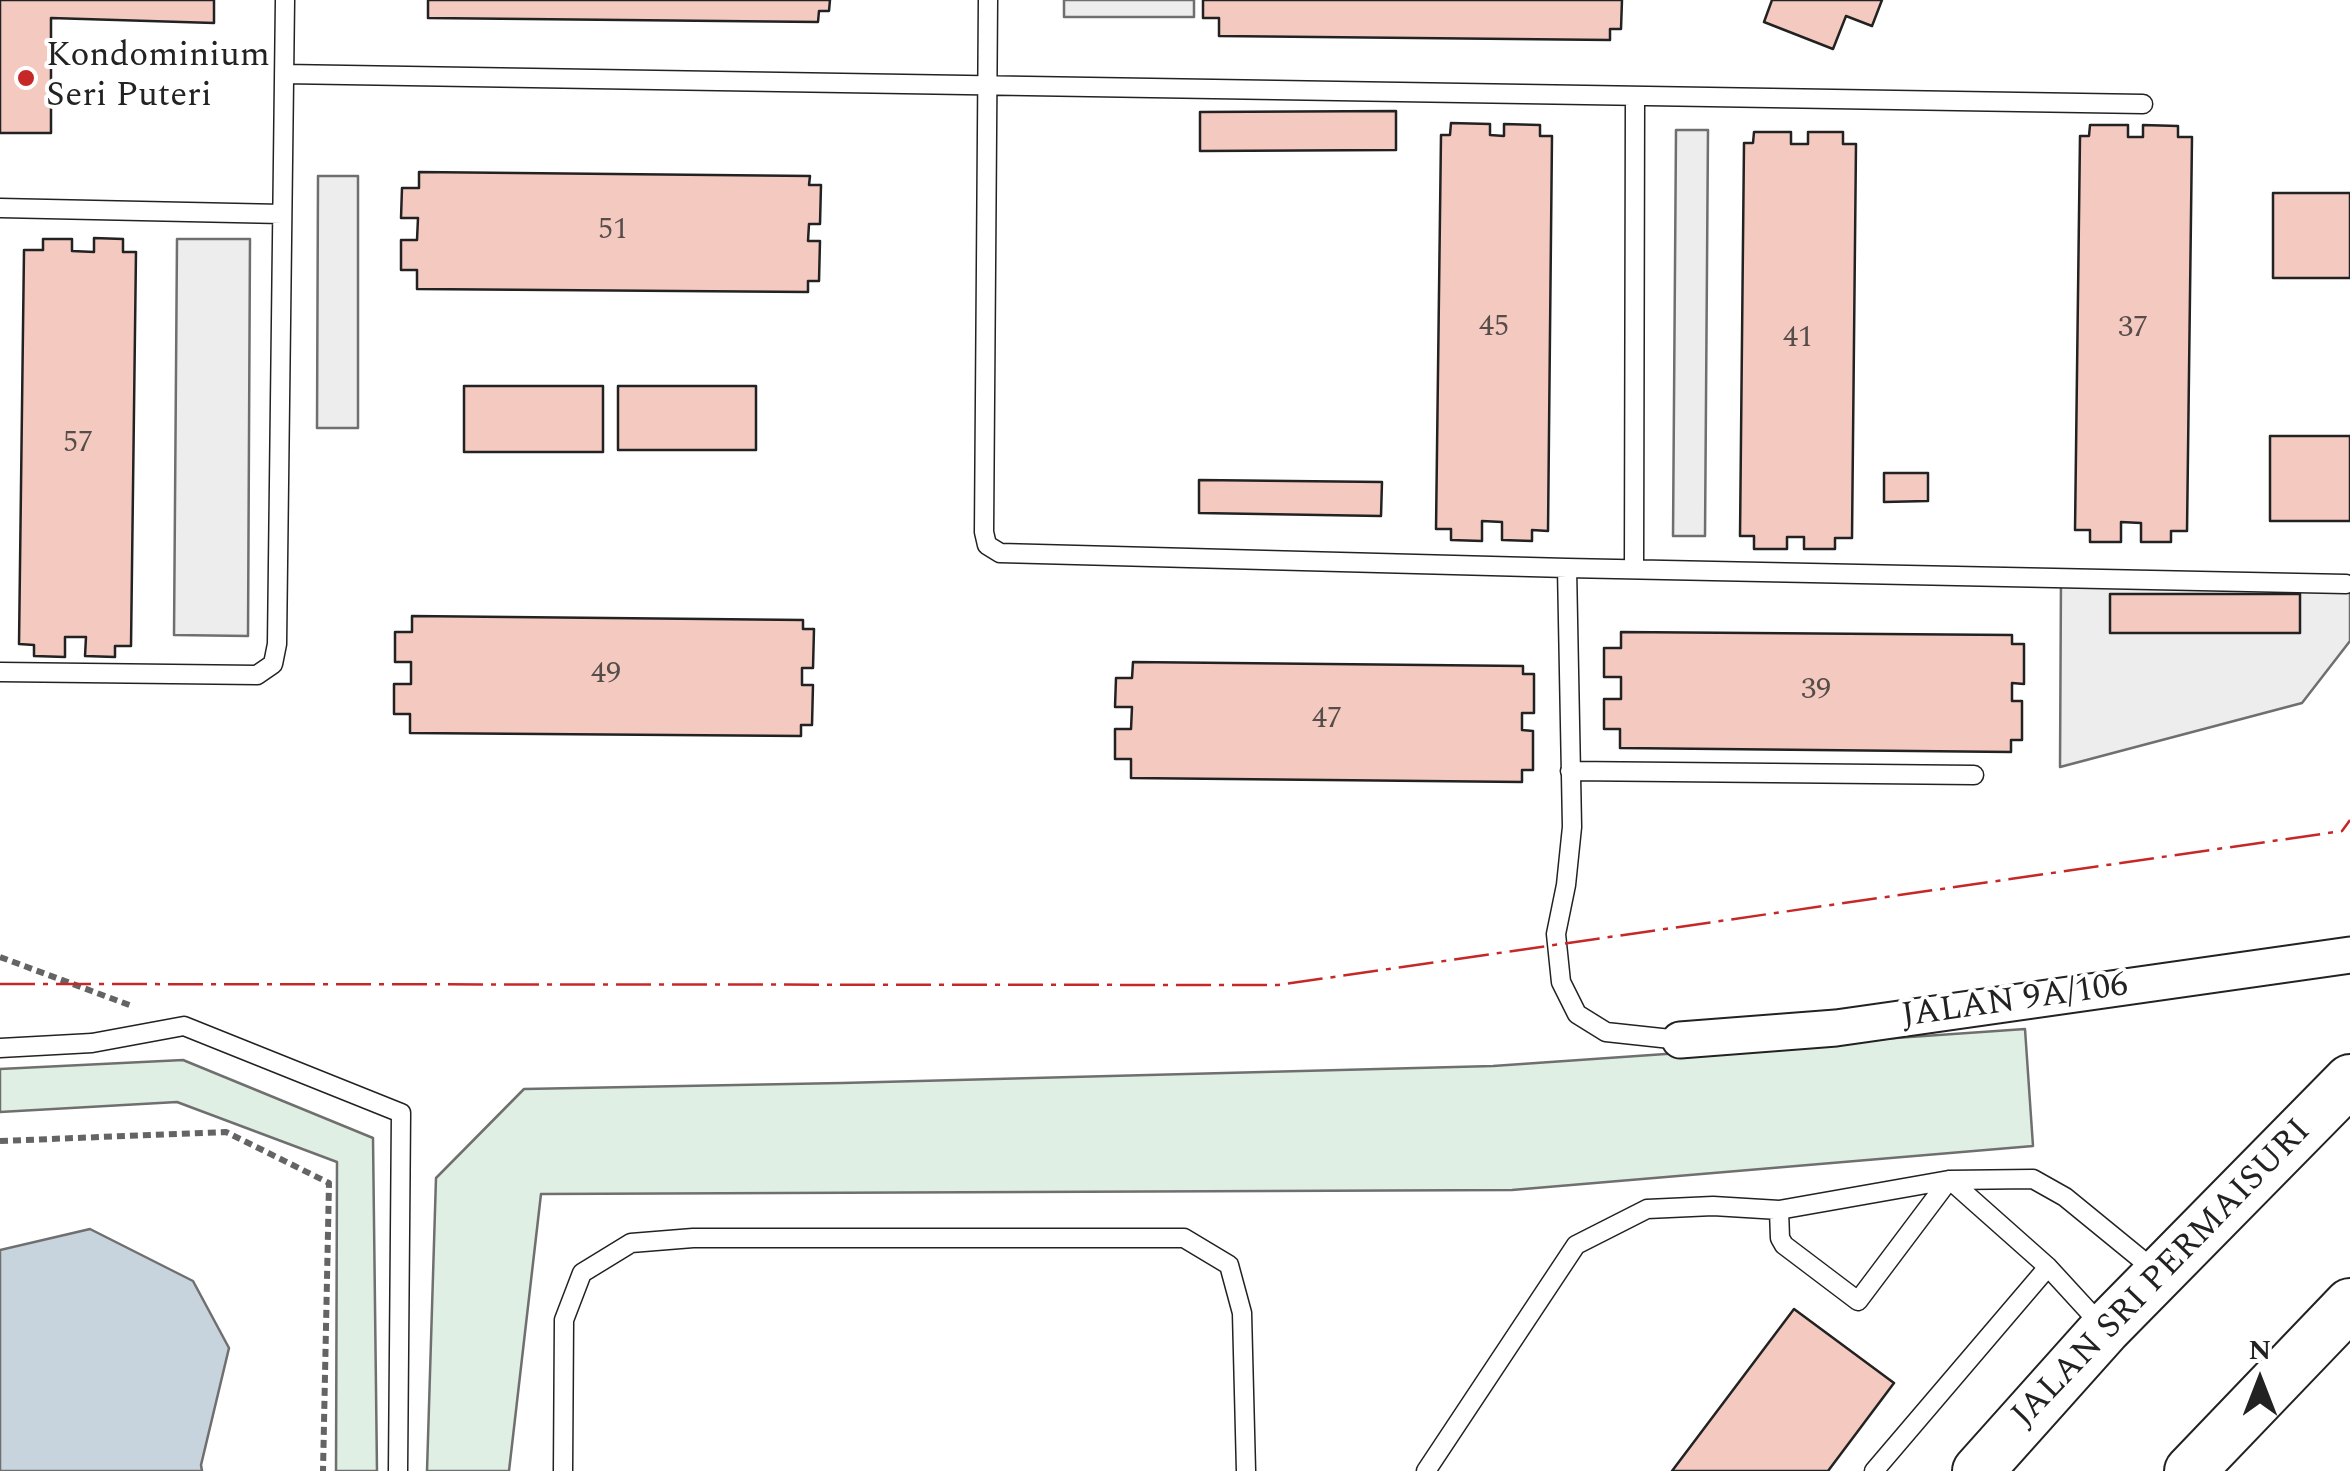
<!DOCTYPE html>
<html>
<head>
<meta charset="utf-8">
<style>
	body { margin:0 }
	#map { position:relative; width:2350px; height:1471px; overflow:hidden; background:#fff; font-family:Spectral,serif }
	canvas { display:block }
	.north { position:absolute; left:2210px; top:1331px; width:100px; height:100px; -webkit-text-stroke:8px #fff; paint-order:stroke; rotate:0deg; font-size:28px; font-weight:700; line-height:40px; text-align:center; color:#222 }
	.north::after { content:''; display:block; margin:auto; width:35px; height:45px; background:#222; clip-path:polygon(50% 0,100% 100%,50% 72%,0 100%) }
</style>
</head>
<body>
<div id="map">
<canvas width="2350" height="1471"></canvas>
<div class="north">N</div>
</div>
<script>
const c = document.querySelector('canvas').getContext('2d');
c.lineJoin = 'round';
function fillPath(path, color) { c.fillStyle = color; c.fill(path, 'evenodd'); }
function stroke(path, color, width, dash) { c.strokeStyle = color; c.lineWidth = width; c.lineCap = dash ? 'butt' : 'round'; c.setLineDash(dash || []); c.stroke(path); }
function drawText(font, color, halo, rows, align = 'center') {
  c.font = font + ' Spectral,serif'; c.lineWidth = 8; c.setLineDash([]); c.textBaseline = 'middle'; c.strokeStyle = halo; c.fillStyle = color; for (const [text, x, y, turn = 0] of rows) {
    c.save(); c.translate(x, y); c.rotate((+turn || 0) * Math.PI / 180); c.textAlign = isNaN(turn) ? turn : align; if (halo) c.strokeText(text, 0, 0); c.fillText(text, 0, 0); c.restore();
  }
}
const green = new Path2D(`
	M2025,1029l8,117 -521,44 -971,4 -32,277h-82l9,-293 88,-89 318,-6 651,-17z
	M183,1060l190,78 4,333h-41l1,-309 -160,-60 -177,10v-43z`);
fillPath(green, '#e0efe3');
stroke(green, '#6f6f6f', 2.5);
const parking = new Path2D(`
	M1064,0h130v17h-130z
	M1676,130h32l-3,406h-32z
	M318,176h40v252h-41z
	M177,239h73l-2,397 -74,-1z
	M2061,574l289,2v65l-48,62 -242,64z`);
fillPath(parking, '#ededed');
stroke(parking, '#6f6f6f', 2.5);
const water = new Path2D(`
	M90,1229l103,52 36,67 -28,117 1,6h-202v-221z`);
fillPath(water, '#c7d3dd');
stroke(water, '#6f6f6f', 2.5);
const building = new Path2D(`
	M0,0h214v23l-163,-5v115h-51z
	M428,0h402l-1,11h-10l-1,11 -390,-4z
	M1203,0h419l-1,29h-11v11l-391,-4v-18h-16z
	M1772,0h110l-10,26 -26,-10 -13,33 -69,-27z
	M1396,111v39l-196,1v-39z
	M1451,123l39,1v11l14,1v-12l36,1v11h12l-4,395 -16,-1v11l-30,-1v-18l-20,-1v20l-31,-1v-11h-15l5,-394h9z
	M2090,125h38v12h15v-12l35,1v11h14l-5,394h-16v11h-30v-19l-20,-1v20h-31v-12h-15l5,-394h9z
	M1754,132h37v12h17v-12h35v12h13l-4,394h-17v11h-31v-12h-17v12h-33v-13h-14l4,-393h9z
	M419,172l391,4 -1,9h12l-1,39h-11l-1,17h12l-1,40h-11v11l-391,-3v-19h-16v-30h16l1,-22h-17l1,-30h17z
	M2273,193h77v85h-77z
	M94,238l29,1v13h13l-5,394h-16v11l-30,-1 1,-19h-21v20l-31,-1v-11l-15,-1 5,-394h19v-11h29v12l22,1z
	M464,386h139v66h-139z
	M618,386h138v64h-138z
	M2270,436h80v85h-80z
	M1884,473h44v28l-44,1z
	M1199,480l183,2 -1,34 -182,-3z
	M2110,594h190v39h-190z
	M412,616l391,4v9h11l-1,39h-11v17h11l-1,40h-11v11l-391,-3v-19h-16v-30h17v-22h-16v-30h17z
	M1621,632l391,3v9h12v40l-12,-1v18h10v39h-11v12l-391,-4v-19h-16v-30h17v-22h-17v-29h17z
	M1133,662l390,4v8h11v39h-12v17l11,1v39h-11v12l-391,-4v-19h-16v-30h16l1,-22h-17l1,-29h16z
	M1794,1309l100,74 -66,88h-156z`);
fillPath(building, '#f3c9c0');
stroke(building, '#222', 2.5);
const lane = new Path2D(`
	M988,0l-4,532 3,13 13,8 567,15 779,16
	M284,74l1859,30
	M0,208l282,6
	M1567,568l5,259 -6,58 -10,49 5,48 16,32 29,18 74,8
	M1634,568l1,-472
	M0,672l257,3 16,-11 4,-20 8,-644
	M1570,771l404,4
	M0,1048l92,-5 92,-17 217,87 -3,358
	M1950,1180l98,87 56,61
	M1779,1210l1,28 4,7 74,56 91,-121
	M563,1471l1,-151 18,-47 49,-30 62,-5h491l45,27 13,48 4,158
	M1426,1471l150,-226 71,-36 66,-3 66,4 170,-30 84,-1 32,18 93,76
	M1874,1471l174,-204`);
const street = new Path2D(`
	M1680,1040l156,-12 514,-73`);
const secondary = new Path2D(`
	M1978,1471l127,-142 245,-249
	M2190,1471l160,-167`);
stroke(lane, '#222', 21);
stroke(street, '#222', 39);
stroke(secondary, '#222', 54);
stroke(new Path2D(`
	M0,957l132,49
	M0,1141l226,-9 103,51 -6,288`), '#646464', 6, [8, 5]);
stroke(lane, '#fff', 18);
stroke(street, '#fff', 35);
stroke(secondary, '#fff', 50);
stroke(new Path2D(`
	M0,984l1278,1 1064,-154 8,-11`), '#c62828', 2.5, [35, 8, 5, 8]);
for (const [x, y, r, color] of [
	[26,78,10,"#c62828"]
]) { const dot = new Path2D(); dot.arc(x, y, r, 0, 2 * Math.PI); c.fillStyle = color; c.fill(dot); stroke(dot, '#fff', 4); }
drawText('30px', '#564c4a', null, [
	["51",613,232],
	["45",1494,329],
	["37",2133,330],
	["41",1798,340],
	["57",78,445],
	["49",606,676],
	["39",1816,692],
	["47",1327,721]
]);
drawText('35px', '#222', '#fff', [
	["Kondominium",46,58],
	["Seri Puteri",46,98]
], 'left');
drawText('35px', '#222', '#fff', [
	["JALAN 9A/106",2015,1003,-8],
	["JALAN SRI PERMAISURI",2163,1275,-46]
]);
</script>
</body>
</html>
